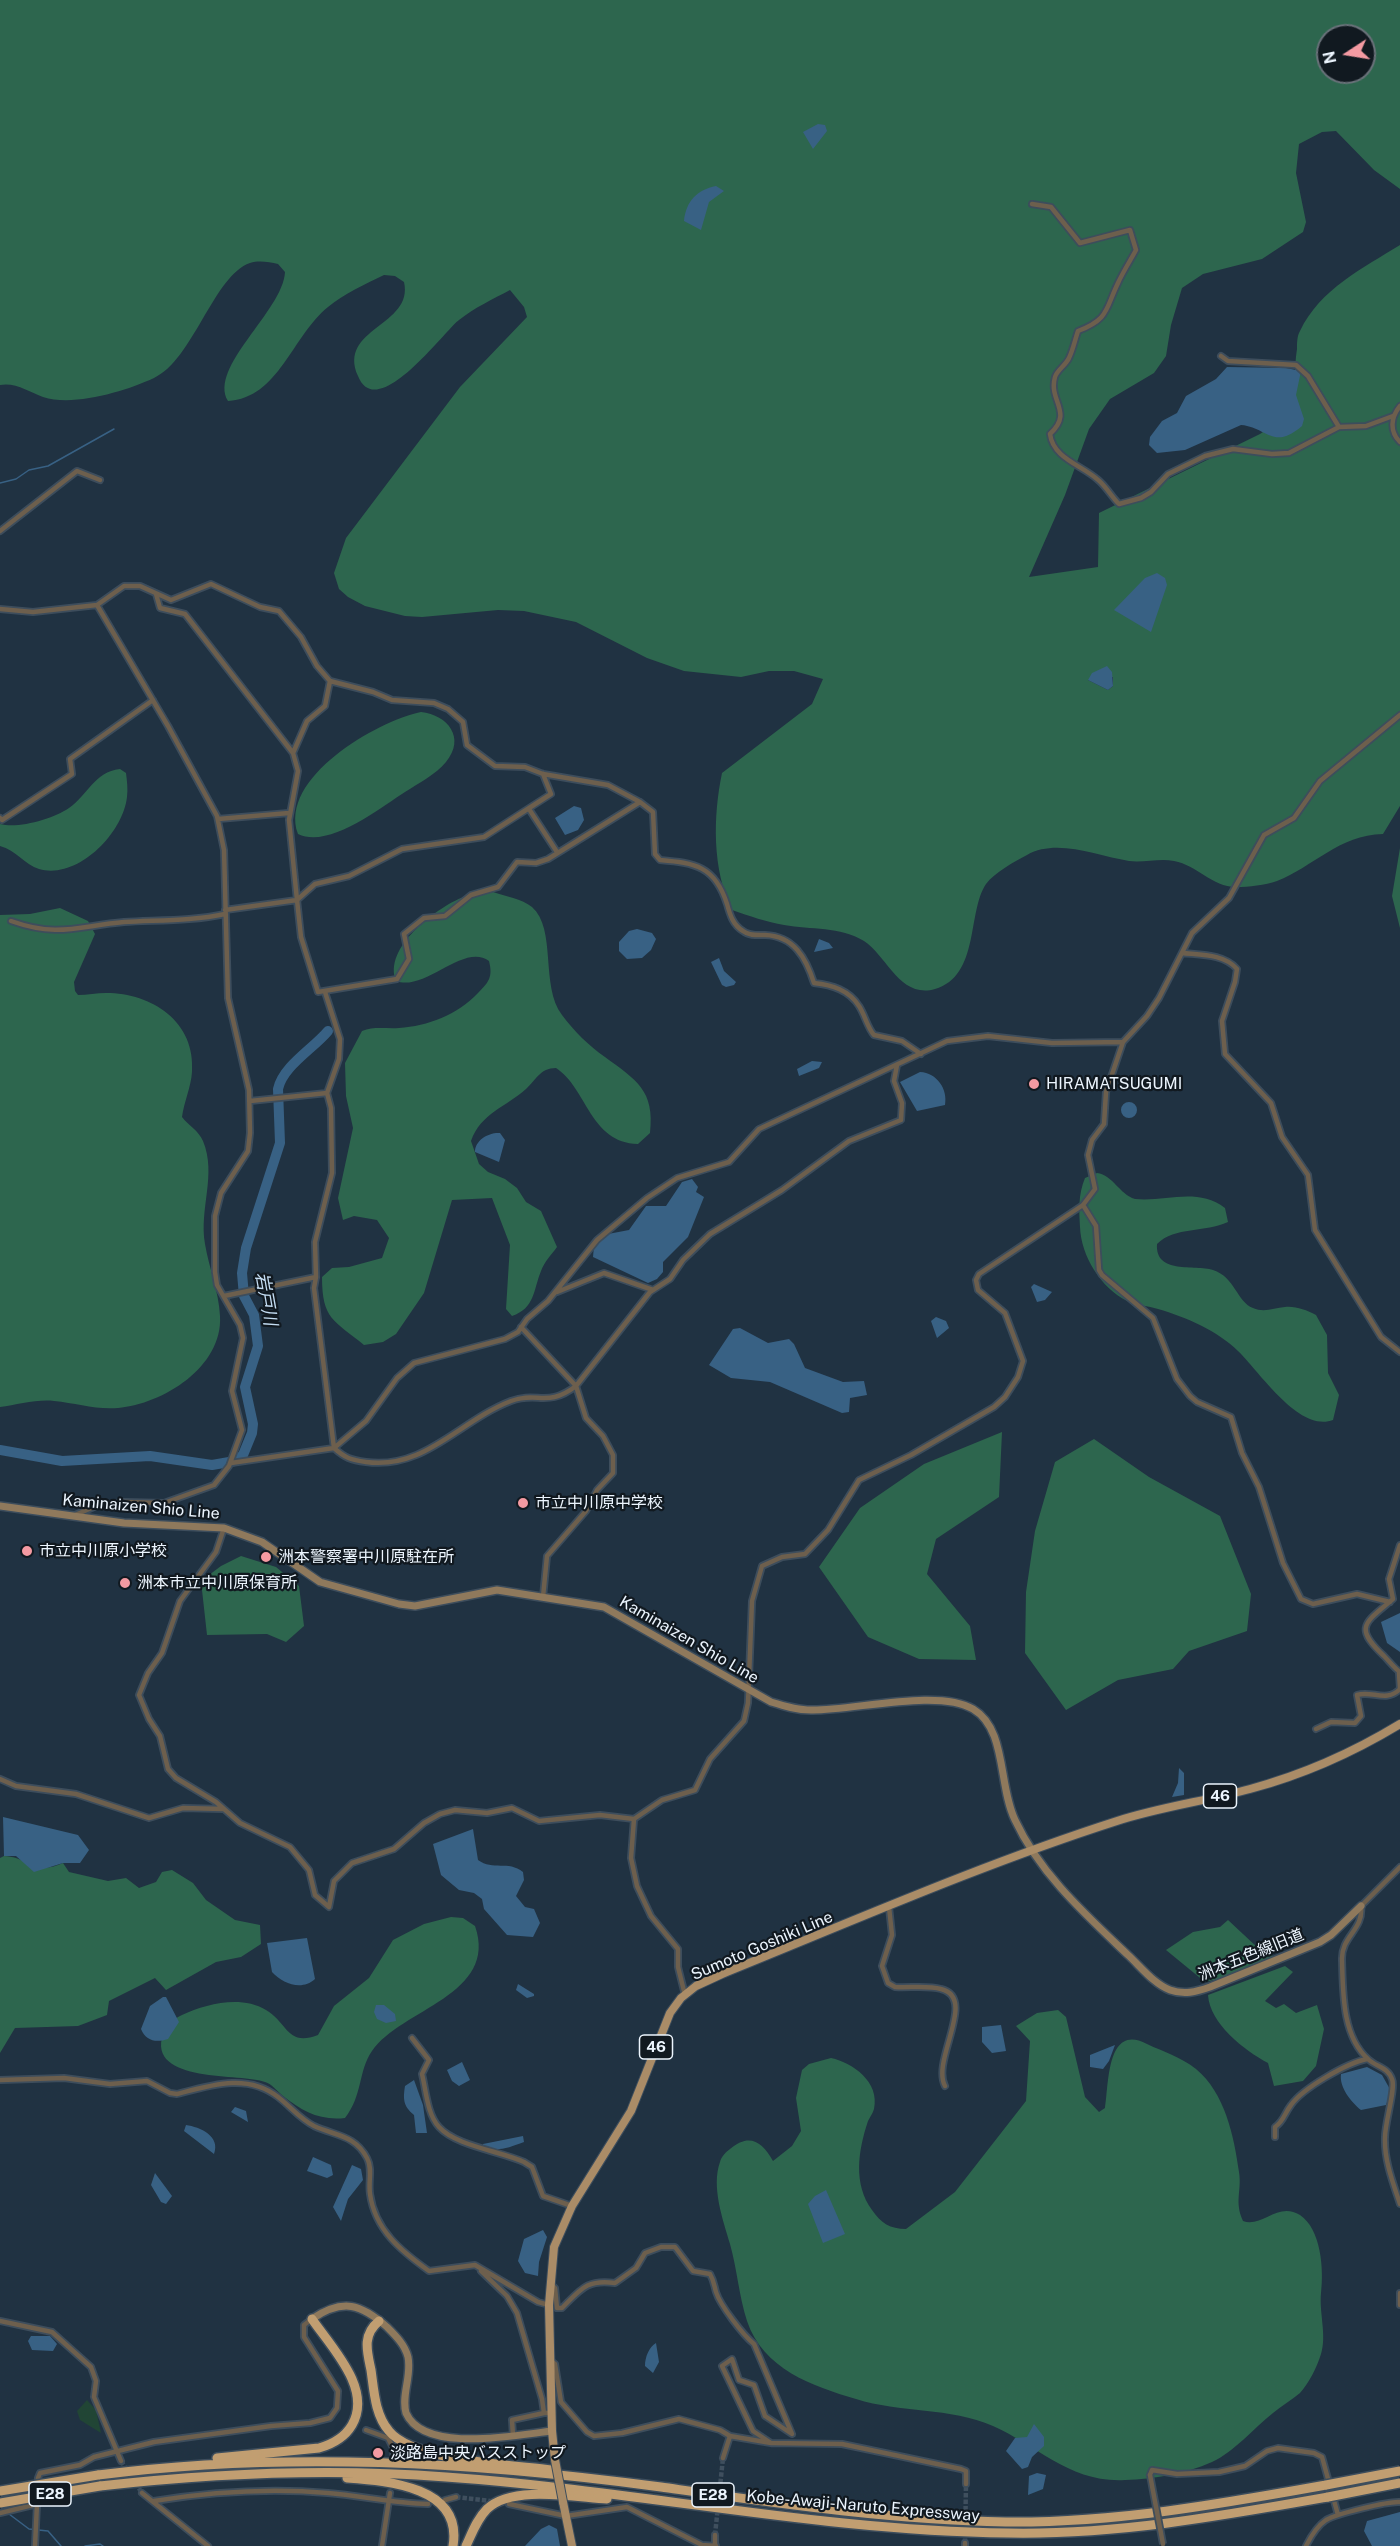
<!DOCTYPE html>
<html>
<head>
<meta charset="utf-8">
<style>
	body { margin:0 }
	#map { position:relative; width:1400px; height:2546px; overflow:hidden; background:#203242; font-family:"Public Sans",sans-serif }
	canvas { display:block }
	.north { position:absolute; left:1316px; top:24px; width:60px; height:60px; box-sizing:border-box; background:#111920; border:2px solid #697179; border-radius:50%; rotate:258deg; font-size:16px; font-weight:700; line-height:24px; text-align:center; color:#ecf5fe }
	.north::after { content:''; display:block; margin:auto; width:21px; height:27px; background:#f49aa2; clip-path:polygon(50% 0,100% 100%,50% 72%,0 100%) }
</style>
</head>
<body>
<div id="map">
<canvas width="1400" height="2546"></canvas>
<div class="north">N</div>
</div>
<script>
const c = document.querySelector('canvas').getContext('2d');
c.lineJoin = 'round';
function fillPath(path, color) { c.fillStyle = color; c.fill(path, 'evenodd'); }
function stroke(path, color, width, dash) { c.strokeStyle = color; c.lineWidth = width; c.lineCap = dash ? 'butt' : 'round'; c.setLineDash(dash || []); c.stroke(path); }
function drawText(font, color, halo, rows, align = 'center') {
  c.font = font + ' "Public Sans","Noto Sans JP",sans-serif'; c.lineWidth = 4.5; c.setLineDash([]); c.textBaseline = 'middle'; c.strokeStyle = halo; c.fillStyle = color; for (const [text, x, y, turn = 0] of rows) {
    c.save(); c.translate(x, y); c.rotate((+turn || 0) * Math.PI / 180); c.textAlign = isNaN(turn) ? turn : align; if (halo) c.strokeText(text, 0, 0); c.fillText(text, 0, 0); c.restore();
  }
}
fillPath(new Path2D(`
	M87,2400l9,10 5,23 -21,-13 -3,-9z`), '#214535');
fillPath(new Path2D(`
	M0,0h1400v189l-26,-19 -38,-39 -14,1 -23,12 -3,29 10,49 -3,10 -41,27 -59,15 -21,14 -11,37 -5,31 -12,17 -44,26 -21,30 -24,66 -36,82 69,-10 1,-54 161,-79c48,-30 30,-38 37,-85 0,-6 0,-13 3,-18 20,-42 63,-63 100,-86v561l-17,28c-44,1 -70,33 -106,47 -12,4 -28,6 -41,6 -24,0 -39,-22 -62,-26 -14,-3 -31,2 -45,0 -32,-5 -72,-23 -102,-6 -13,7 -32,17 -41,29 -19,28 -6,92 -51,105 -35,10 -48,-33 -71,-48 -24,-15 -53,-11 -80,-16 -17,-3 -35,-9 -52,-15 -20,-40 -19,-94 -10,-137l90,-69 11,-25 -29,-8h-25l-28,6 -57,-6 -37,-13 -71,-36 -52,-11 -26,-1 -76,7 -17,-1 -40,-10 -17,-9 -9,-8 -5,-16 12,-35 114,-151 67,-70 -3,-10 -14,-17c-17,9 -36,18 -51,30 -14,10 -82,104 -101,56 -21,-48 56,-50 46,-94l-9,-6 -11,-1c-19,9 -40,19 -56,32 -36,29 -49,91 -100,94 -20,-34 55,-90 57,-129l-7,-8c-9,-2 -19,-4 -28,-1 -36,12 -57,97 -96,115 -28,13 -80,29 -111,19 -13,-5 -28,-15 -43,-12zM1328,36h36v36h-36zM1113,677v9l-5,4 -20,-10z
	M421,712c27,3 45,26 25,50 -11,13 -27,21 -41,30 -25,16 -76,57 -107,42 -20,-56 79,-113 123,-122z
	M120,769l6,4c1,8 2,16 1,24 -4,36 -49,83 -88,72 -14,-4 -23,-19 -39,-23v-22c18,5 53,-5 69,-16 19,-13 25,-36 51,-39z
	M1400,848v80l-8,-32z
	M493,892c12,4 29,7 39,15 25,22 8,79 30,108 12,16 27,31 43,42 31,23 50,33 45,76l-12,11c-48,-1 -51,-56 -82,-76 -16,0 -20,12 -30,21 -20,18 -45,24 -55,52l8,23 9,8 17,7 12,9 9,14 15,9 16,36c-5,7 -13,15 -16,24 -8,20 -6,37 -29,45l-6,-7 4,-64 -18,-47 -40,2 -28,93 -28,41 -13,8 -19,3c-30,-25 -42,-25 -42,-68l10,-9 17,-1 33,-9 7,-20 -12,-18 -23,-4 -11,4 -5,-22 15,-70 -7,-32 -1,-33 17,-32c12,-5 24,-2 37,-3 29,-2 58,-13 79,-35 11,-11 15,-16 11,-32 -25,-19 -64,31 -93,20 -13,-33 39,-72 65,-83 10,-4 21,-5 32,-6z
	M60,908l28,13 7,13 -21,48 1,9 3,4c9,0 19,-2 28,-2 46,0 90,29 86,79 -1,15 -8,30 -10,45 6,8 17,14 21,24 14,34 -4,67 2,103 4,24 14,48 15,72 3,51 -57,88 -102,92 -22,2 -42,-5 -64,-7 -17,-2 -37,4 -54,6v-492l30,-1z
	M1097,1173c16,2 22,21 38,26 31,3 62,-12 90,9l3,14c-23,11 -53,4 -71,22 -2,31 38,20 56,26 22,7 24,32 40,38 11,5 21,0 32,-1 11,-1 21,3 31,8l11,20 1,38 11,22 -6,25c-34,13 -74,-49 -95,-69 -20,-20 -52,-34 -80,-42 -10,-3 -21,-4 -31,-8 -26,-13 -46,-45 -47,-74 -1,-17 -2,-32 5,-49z
	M1002,1432l-3,65 -63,42 -9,35 43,52 6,34 -57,-1 -51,-22 -49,-70 41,-59 64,-44z
	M1094,1439l55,38 71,39 31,78 -4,37 -58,20 -16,18 -55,11 -52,30 -41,-57 1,-61 9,-61 20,-69z
	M241,1556l35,11 23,19 5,40 -18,16 -19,-8 -60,1 -6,-54 20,-15z
	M4,1856c24,1 32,20 59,7l6,9 39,9 18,-3 13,10 17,-6 6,-10 10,-2 21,13 13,17 29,20 25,5 1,19 -20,13 -25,5 -50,28 -11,-12 -46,23 -2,14 -29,11 -63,2 -15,25v-195z
	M451,1917l12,1 12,8c24,69 -74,83 -103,125 -14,20 -9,44 -27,67 -25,3 -43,-7 -62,-22 -6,-5 -11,-12 -18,-14 -22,-9 -119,2 -102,-48 3,-7 11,-16 19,-19 24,-11 59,-20 84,-5 22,13 21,37 52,25l16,-29 35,-28 24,-38 31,-16z
	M1228,1920l30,28 17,9 -57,22 -13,3 -39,-32 27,-18 27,-5z
	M1285,1966l8,6 -28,29 11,7 8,-4 12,9 21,-8 7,24 -8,37 -13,15 -29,5 -6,-23c-24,-13 -58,-39 -60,-68z
	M1058,2010l8,7 19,80 14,15 6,-4c4,-22 1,-86 42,-64 17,8 34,13 49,25 29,24 38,67 43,103 3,19 -5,29 4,49 19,7 35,-20 57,-6 21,14 24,54 21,78 -2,20 6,42 0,61 -4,13 -12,29 -21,39 -8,7 -19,13 -27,20 -19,15 -39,39 -61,49 -27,12 -58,17 -87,18 -55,3 -87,-34 -132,-54 -43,-19 -93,-13 -137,-27 -44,-13 -93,-30 -109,-78 -8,-25 -10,-52 -17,-77 -7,-24 -19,-57 -10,-82 1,-5 6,-10 10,-13 19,-16 32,-8 43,12l19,-15 9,-15 -5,-33 6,-28 7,-6 22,-6c22,5 49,24 43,51 -1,4 -4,8 -6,12 -10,30 -15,63 4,89 9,13 18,19 34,19l49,-37 71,-91 4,-60 -14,-15 21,-13z`), '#2d664e');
fillPath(new Path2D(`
	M818,124l7,1 2,6 -14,18 -10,-17z
	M716,186l8,5 -15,11 -8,28 -17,-9c2,-20 13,-31 32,-35z
	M1227,367l59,1 15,3 -5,24 8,24 -2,7c-29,25 -35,1 -61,-1l-56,25 -28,3 -8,-8 1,-8 12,-16 15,-8 9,-17 30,-17z
	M1157,573l8,5 2,7 -16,47 -37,-22 31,-32z
	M1107,666l5,6 1,14 -5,4 -20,-10 4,-7z
	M574,806l7,2 3,12 -6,10 -13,5 -10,-17z
	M637,929l15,4 4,6 -5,11 -9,8 -15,1 -8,-8v-9l10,-11z
	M819,939l10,4 4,5 -19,4z
	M719,958l5,13 12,11 -2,3 -8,2 -4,-2 -11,-23z
	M812,1061l10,1 -3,6 -20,8 -2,-7z
	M920,1072c17,1 28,17 25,33l-28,6 -17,-29z
	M1121 1110a8 8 0 1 1 16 0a8 8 0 1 1-16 0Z
	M500,1133l5,7 -6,22 -24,-10c0,-12 14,-20 25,-19z
	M692,1179l6,8 -2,5 8,5 -16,40 -25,25v10l-6,7 -9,4 -55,-26 1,-11 14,-12 21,-4 17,-24h20l16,-24z
	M1034,1284l18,8 -7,8 -8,2 -6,-15z
	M936,1317l10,4 3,7 -12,10 -6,-17z
	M740,1328l28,15 21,-4 5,5 11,24 38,14 21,-1 3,14 -17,3 -1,14 -7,1 -72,-31 -39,-4 -22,-13 24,-36z
	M1400,1613v39l-13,-9 -6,-21z
	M1179,1768l5,5v22l-12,2 6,-14z
	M3,1817l75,18 11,15 -9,13h-17l-29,9 -18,-16h-12z
	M473,1829l5,31c15,11 30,0 45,12l1,8 -8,16 9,11 9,2 6,14 -7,14 -26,-2 -23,-26 -2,-10 -8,-6 -15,-3 -18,-15 -8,-31z
	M307,1938l8,41c-13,12 -32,5 -43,-7l-5,-29z
	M518,1984l16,10v2l-7,2 -11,-8z
	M163,1997h3l13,25 -11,17c-12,4 -22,2 -27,-10l9,-23z
	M376,2005h8l11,9 1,7 -10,2 -9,-4 -3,-7z
	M1001,2025l5,26 -14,2 -10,-11v-15z
	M1115,2045l-6,16 -6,8 -13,-2v-12z
	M462,2062l8,18 -11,6 -7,-5 -5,-11z
	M1367,2067l15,8 9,16 -5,14 -25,5c-10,-8 -22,-23 -20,-36z
	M414,2080l9,25 4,28h-11l-2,-18c-11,-9 -11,-16 -9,-29z
	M235,2107l11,4 2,11 -17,-10z
	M186,2125c14,2 35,11 28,29l-30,-23z
	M523,2136l1,6c-16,6 -26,10 -42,5l1,-3z
	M313,2157l18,8 2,10 -6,3 -20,-7z
	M352,2165l9,4 2,11 -15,19 -7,22 -8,-14z
	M155,2173l17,23 -6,8 -5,-2 -10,-17z
	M826,2190l19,44 -22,9 -15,-39 7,-8z
	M543,2230l4,7 -8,25 -1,14 -13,-3 -7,-12 6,-22z
	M31,2336h19l7,8 -4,7 -21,-1 -4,-9z
	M656,2343l3,19 -6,11 -8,-7c0,-9 4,-19 11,-23z
	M1034,2424l10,13v9l-12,11 -4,10 -6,2 -16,-18 9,-13 12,-1z
	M1037,2473l9,2 -3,14 -15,6 1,-19z
	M1400,2512v34h-28l-8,-15 3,-10z
	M549,2525l8,4 3,17h-35l16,-17z`), '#386184');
stroke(new Path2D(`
	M0,483l16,-4 13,-9 19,-4 66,-37
	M9,2514l20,15 19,2 13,15
	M85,2546l15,-2 3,2`), '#386184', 1.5);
stroke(new Path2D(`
	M0,1450l62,11 88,-5 62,9 23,-4 8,-6 9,-22 1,-9 -8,-37 13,-41 -4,-31 -10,-19 -2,-23 4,-25 34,-105 -2,-54c5,-23 35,-40 50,-58`), '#386184', 10);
stroke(new Path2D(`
	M121,2461l21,32
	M391,2475l1,-29
	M456,2497l42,5
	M715,2535l8,-77
	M965,2543l1,-59`), '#3f4f5e', 4.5, [4.5, 2]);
const street = new Path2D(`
	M1032,204l19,3 29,36 50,-13 6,20c-6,11 -13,22 -18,33 -13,27 -9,36 -40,48 -3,9 -5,19 -9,27 -3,7 -12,12 -14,19 -7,24 19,35 -5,57 3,24 31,31 47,45 9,7 14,17 22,25l22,-6 10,-6 17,-18 37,-18 28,-7 39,5 17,-1 50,-26 27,-1 27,-10
	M1221,356l7,5 68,4 12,11 31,51
	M1400,406c-9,11 -11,25 0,36
	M0,531l77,-60 23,9
	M156,594l4,14 25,6 108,139 5,18 -9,49 8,80 4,37 17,55 79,-13 12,-20 -5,-25 20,-16 21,-2 26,-21 27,-8 19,-25 19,1 12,-4 92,-57
	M0,609l33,3 64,-7 27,-19h16l31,14 40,-16 49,23 19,4 22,26 16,29 13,15 43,11 19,8 42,3 14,6 15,13 4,23 28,21 30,1 18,7 65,11 32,17 13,10 2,42 5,6c35,3 55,6 67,44 3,11 6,21 16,27 6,5 15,4 22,4 29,1 41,23 49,48 18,2 35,7 45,23 6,9 8,21 15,29l28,6 19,13
	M293,753l14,-32 18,-15 5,-25
	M529,809l28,43
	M0,818l2,2 70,-46 -2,-15 83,-59
	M218,819l71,-6
	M225,910l72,-10 18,-16 34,-8 53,-27 82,-12 67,-43 -8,-20
	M11,921c48,17 67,5 113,1 33,-2 69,-1 101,-8
	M1182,953c19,2 42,1 55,16l-2,13 -13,39 3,33 46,49 11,34 26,38 7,55 66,107 19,15
	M325,992l15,47 -1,20 -12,34 4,15 1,65 -17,69 1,35 -2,11 20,160c11,10 17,12 32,14 59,8 93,-41 145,-61 27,-10 36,7 65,-15l74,-94 20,-13 13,-19 27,-26 72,-44 67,-49 52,-21 1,-17 -8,-22 3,-16
	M250,1101l77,-8
	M1083,1205l13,21 3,44 3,5 51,43 24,61 13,17 7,6 34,15 11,36 17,34 24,76 18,36 12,5 44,-10 33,8
	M557,1292l47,-19 49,17
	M224,1296l92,-19
	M521,1327l55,59 10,32 17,18 10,19v18l-16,17 -11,21 -39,45 -4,41
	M231,1463l103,-15 32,-27 31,-43 17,-15 91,-24 13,-7 9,-13 21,-18 49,-61 50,-42 30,-20 52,-16 30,-33 188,-88 41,-5 64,7 71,-1
	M73,1516l23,-10 27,-4 41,1 50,-18 15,-19 13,-36 -10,-39 11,-53 -3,-13 -23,-40 -2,-13v-56l6,-23 27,-42 2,-18 -1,-43 -21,-92 -4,-148 -7,-34 -49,-90 -71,-121
	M224,1528l-8,24 -36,49 -18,52 -14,20 -9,22 10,24 11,17 8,33 8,9 40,24 24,21 50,24 19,23 6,25 14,12 5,-26 18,-18 42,-14 30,-26 16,-9 15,-4 32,3 25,-5 27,13 61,-6 34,4 28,-19 33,-10 15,-31 34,-38 4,-18 4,-102 10,-35 20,-9 23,-3 23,-24 31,-50 52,-25 83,-48 11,-10 13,-20 5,-16 -18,-48 -27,-23 -2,-10 3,-6 104,-69 12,-16 -7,-34 4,-15 12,-16 2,-32 17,-50 24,-26 12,-18 33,-65 37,-35 35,-63 30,-17 26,-37 80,-66
	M1400,1545l-11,34 4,20c-28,24 -40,28 -9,57 5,5 11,13 16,16
	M1399,1673l1,15
	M1316,1729l15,-7 24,1 6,-7 -4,-21c15,-5 29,8 43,-6
	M0,1779l16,7 60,8 73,24 34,-10 40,1
	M634,1819l-3,39 6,28 14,30 27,33v18l7,28
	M1400,1867l-39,39c3,24 -20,30 -19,54 1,32 0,76 26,99 8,8 20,8 24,20 4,9 -7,43 -7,58 -1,23 8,46 15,67
	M889,1907l3,28 -10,31 6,17 7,4c15,1 32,-2 46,2 37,9 -10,71 4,97
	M412,2038l17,22 -7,14c4,16 5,40 17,53 17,19 61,24 85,35l8,5 11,29 29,10
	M0,2080l64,-2 46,6 37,-3 23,12 7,1c34,-9 71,-21 101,3 13,10 22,22 36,29 22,10 41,9 53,32 6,11 1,23 3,36 5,36 31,57 59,77l46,-6 63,37 11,3
	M1275,2137v-10c9,-6 9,-13 16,-22 12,-17 56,-42 76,-46
	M481,2271l26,25 10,17 25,86 2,14h7
	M552,2285l3,3 2,20h5c19,-19 25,-29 53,-25l21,-15 9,-15 16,-6h14l18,24 17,3c4,7 4,11 6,18 4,13 27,43 38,52l38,90 -27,-18 -11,-31 -15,-5 -7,-21 -10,7 31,65 18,12
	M1400,2293v12
	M0,2321l52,11 39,35 5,14 -2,16 27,64
	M550,2360l5,4 6,38 26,30 7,4 28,-3 57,-14 41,11 10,6 41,7 71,1 119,25 5,2v13
	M366,2430l22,8 4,8
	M513,2436l-1,-16 32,-7
	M723,2458l7,-22
	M1150,2475l2,-5 25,4 42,-2 26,-6 22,-15 11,-3 36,5 8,4 16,58
	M38,2478l2,-5 40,-8 14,-8 60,-15 117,-16 39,-3 20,-5 7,-10 1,-17 -34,-54v-12l8,-6
	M142,2493l66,53
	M445,2500l11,-3
	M154,2501c56,-9 116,-13 174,-8 34,3 66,10 100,11
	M509,2504l57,12 61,-9 75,38 14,1
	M0,2513l37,-9 -2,42
	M715,2535v11
	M382,2546l8,-53
	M965,2546v-3
	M1306,2546c5,-10 11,-20 20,-26 10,-6 62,-19 74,-18`);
const secondary = new Path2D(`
	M0,1506l124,17 100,5 38,14 58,40 79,22 16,2 82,-16 107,17 167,95c13,4 26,8 40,8 41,1 127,-22 162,-1 34,20 25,76 42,111 25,54 71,95 113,135 13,12 26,29 42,35 14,5 26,2 40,-3l110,-45 11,-7 30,-29
	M312,2319c31,-21 49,-15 75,8 9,9 18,18 21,30 4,19 -7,38 -2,56 18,41 110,22 146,18`);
const primary = new Path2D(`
	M555,2460l-3,-29 -3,-126 5,-58 18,-41 59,-95 39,-98 11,-15 15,-12 26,-12c131,-53 261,-110 395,-153 43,-14 89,-20 133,-32 52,-14 104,-37 150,-65
	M563,2502l9,44`);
const highway = new Path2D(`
	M379,2321c-17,14 -12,30 -8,49 3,21 4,45 18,61 24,30 124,34 162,39
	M217,2458l102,-10c14,-4 26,-11 33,-23 21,-36 -21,-78 -40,-106
	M98,2475c187,-24 376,-13 563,12 114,16 229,33 345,35 109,1 214,-18 320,-37
	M347,2478c42,3 116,9 106,68
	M100,2486c115,-13 231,-18 346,-9 188,13 373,54 562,56 108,2 213,-17 320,-36
	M466,2546c6,-13 11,-27 21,-37 25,-24 87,-12 120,-10`);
stroke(street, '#3d4d5c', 8);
stroke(secondary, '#3d4d5c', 10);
stroke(primary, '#3d4d5c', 10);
stroke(highway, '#3d4d5c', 12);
stroke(street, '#6d5f4d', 4.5);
stroke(secondary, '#8f795c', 7);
stroke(primary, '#aa8c67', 8);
stroke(highway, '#c19e71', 9);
const streetBridge = new Path2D(`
	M1150,2475l13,69`);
const primaryBridge = new Path2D(`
	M555,2460l8,42`);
const highwayBridge = new Path2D(`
	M1326,2485l74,-14
	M0,2491l98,-16
	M1328,2497l72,-14
	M0,2503l100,-17`);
stroke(streetBridge, '#3d4d5c', 8, []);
stroke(primaryBridge, '#3d4d5c', 10, []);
stroke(highwayBridge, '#3d4d5c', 12, []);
stroke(streetBridge, '#6d5f4d', 4.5);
stroke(primaryBridge, '#aa8c67', 8);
stroke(highwayBridge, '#c19e71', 9);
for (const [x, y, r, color] of [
	[1034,1084,6,"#f49aa2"],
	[523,1503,6,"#f49aa2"],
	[27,1551,6,"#f49aa2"],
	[266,1557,6,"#f49aa2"],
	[125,1583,6,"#f49aa2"],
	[378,2453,6,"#f49aa2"]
]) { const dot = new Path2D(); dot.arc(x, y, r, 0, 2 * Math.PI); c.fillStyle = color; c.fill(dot); stroke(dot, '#111920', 2); }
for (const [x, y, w] of [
	[1220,1796,33],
	[656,2047,33],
	[50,2494,42],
	[713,2495,42]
]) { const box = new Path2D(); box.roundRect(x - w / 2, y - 12, w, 24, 4.5); c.fillStyle = '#111920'; c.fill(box); stroke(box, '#ecf5fe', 1.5); }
drawText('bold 15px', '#ecf5fe', null, [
	["46",1220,1796],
	["46",656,2047],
	["E28",50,2494],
	["E28",713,2495]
]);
drawText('16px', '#ecf5fe', '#111920', [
	["HIRAMATSUGUMI",1046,1084],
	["市立中川原中学校",535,1503],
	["市立中川原小学校",39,1551],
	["洲本警察署中川原駐在所",278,1557],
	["洲本市立中川原保育所",137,1583],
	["淡路島中央バスストップ",390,2453]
], 'left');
drawText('16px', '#ecf5fe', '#111920', [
	["Kaminaizen Shio Line",141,1507,5],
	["Kaminaizen Shio Line",689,1640,30],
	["Sumoto Goshiki Line",762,1946,-23],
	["洲本五色線旧道",1251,1955,-22],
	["Kobe-Awaji-Naruto Expressway",863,2506,5]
]);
drawText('italic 18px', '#c4ddf3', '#111920', [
	["岩戸川",266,1299,80]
]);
</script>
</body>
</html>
